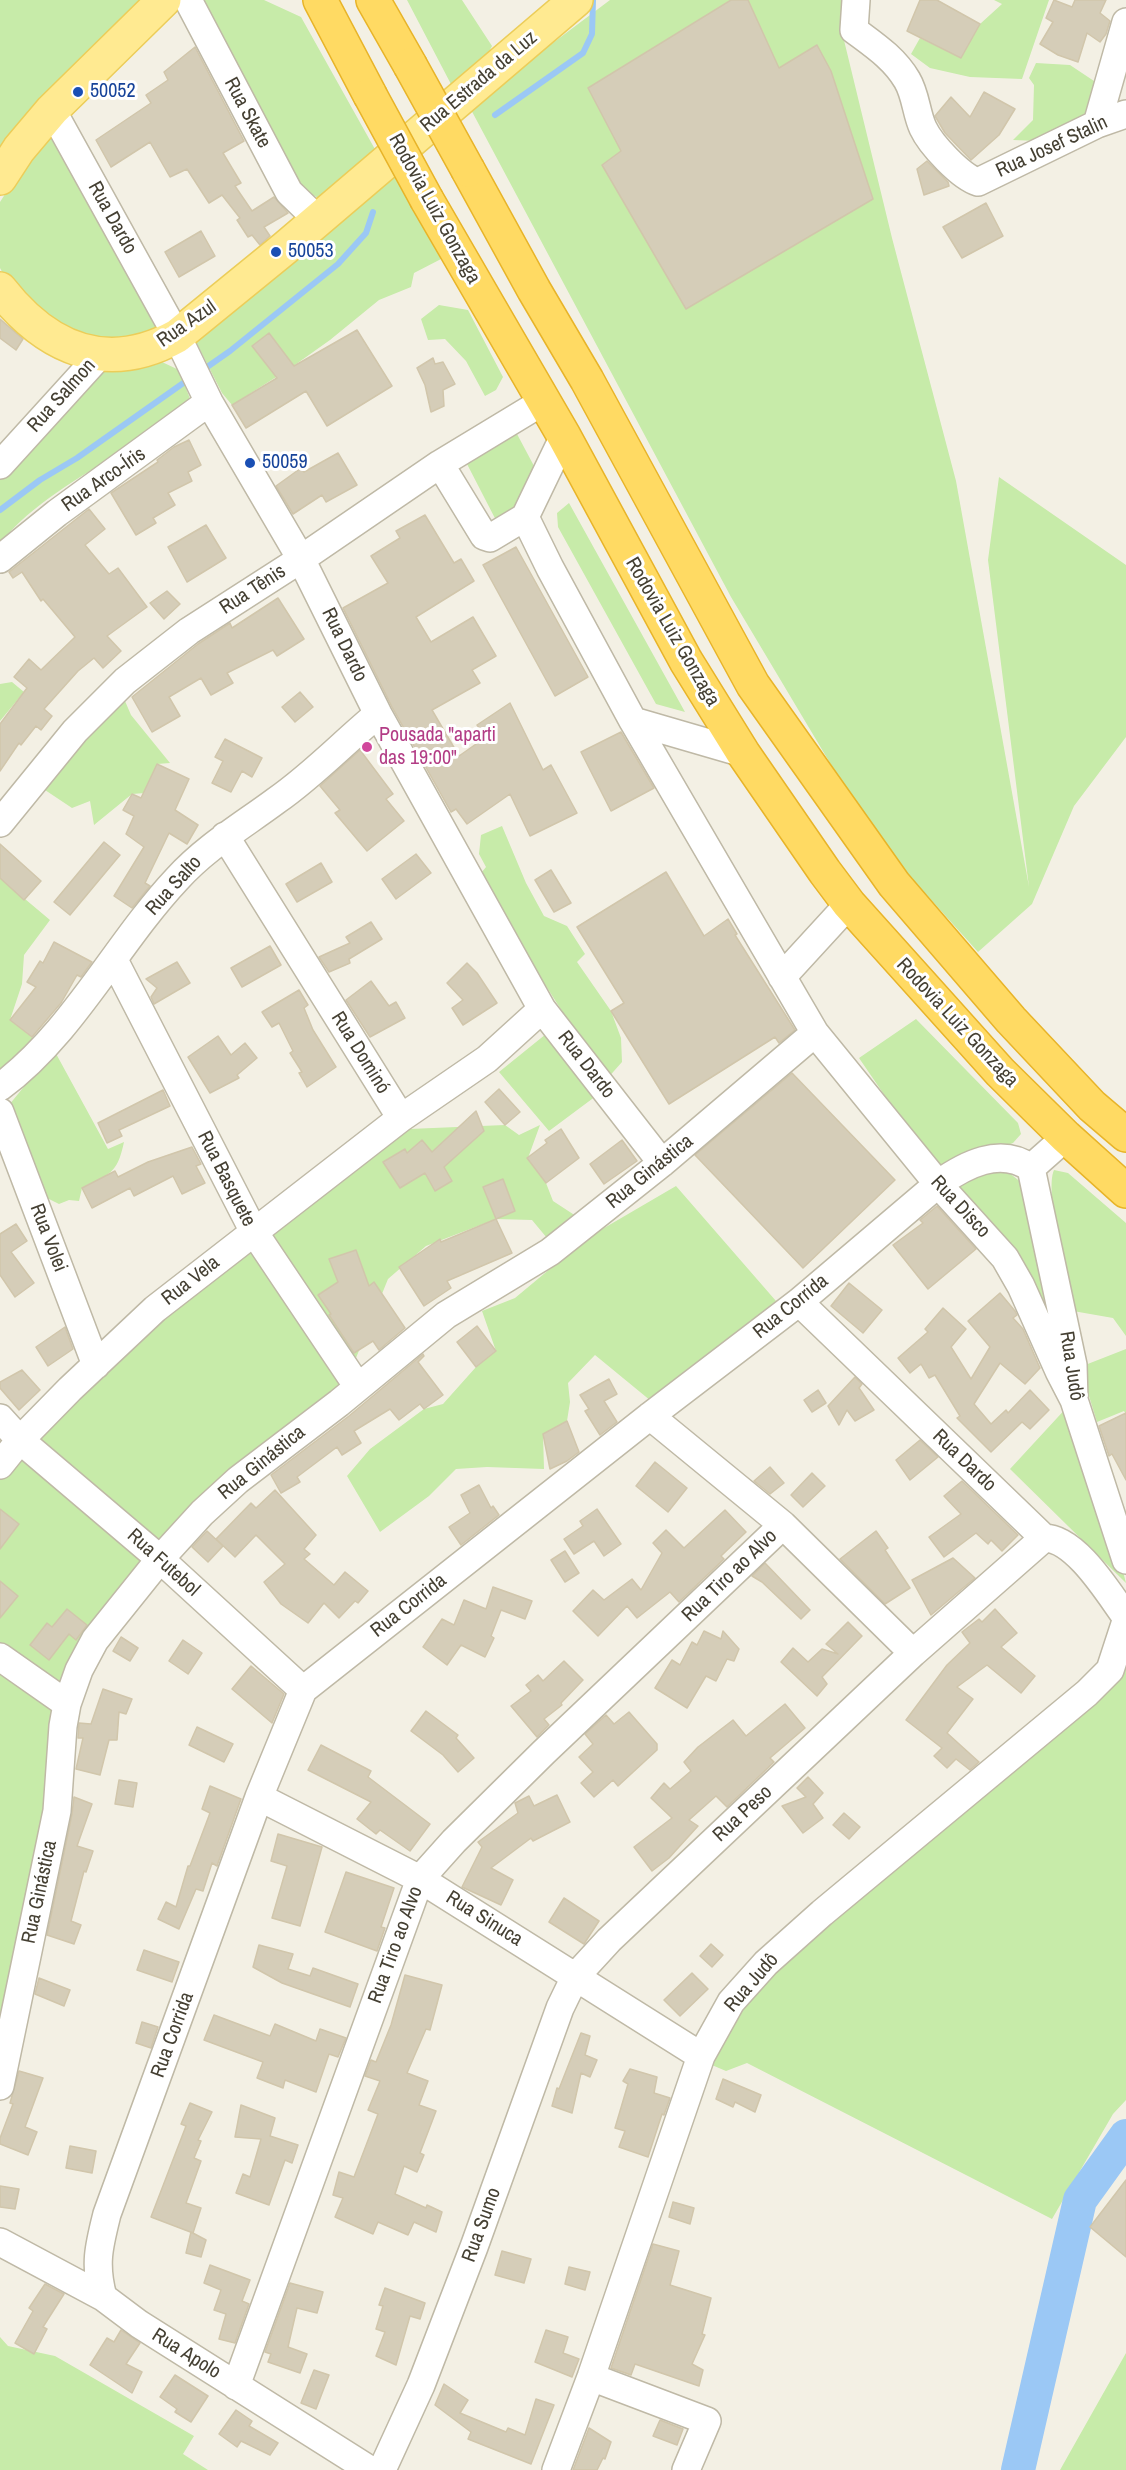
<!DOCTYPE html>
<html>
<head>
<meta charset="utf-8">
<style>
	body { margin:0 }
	canvas { display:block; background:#f3f0e4 }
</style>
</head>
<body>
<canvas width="1126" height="2470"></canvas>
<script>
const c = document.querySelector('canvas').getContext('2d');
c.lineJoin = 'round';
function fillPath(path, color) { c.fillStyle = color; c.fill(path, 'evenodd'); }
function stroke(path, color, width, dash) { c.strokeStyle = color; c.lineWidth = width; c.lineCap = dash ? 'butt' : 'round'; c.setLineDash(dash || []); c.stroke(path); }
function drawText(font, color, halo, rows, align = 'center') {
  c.font = font + ' "Archivo Narrow",sans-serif'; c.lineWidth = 6; c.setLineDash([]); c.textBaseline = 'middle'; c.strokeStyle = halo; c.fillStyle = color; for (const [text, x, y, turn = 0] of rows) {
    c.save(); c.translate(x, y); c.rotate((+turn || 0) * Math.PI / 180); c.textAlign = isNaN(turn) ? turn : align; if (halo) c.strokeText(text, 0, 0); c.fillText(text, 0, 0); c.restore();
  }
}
fillPath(new Path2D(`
	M0,0h143l-143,148z
	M198,0h66l37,17 80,143 -58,41 -28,-17z
	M407,0h55l30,46 -14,27 -25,15z
	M610,0h237l-5,32 50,206 64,243 73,406 -41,-327 11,-83 127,88v172l-52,69 -42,98 -54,48 -105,-117 -142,-238 -262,-491z
	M994,0h55l-27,79 -52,-2 -40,-9 -19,-14 9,-16 41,20 19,-34 22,-20z
	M1036,63l34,2 27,18 -5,39 -54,19 -25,-1 20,-20 1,-35 -5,-7z
	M56,133l107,204 -38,10 -78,-23 -33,-29 -14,-27v-66l20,-31z
	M392,166l51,92 -29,15 -3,14 -32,13 -49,40 -38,27 -60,38 -10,-12 -28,-55z
	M439,305l29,5 35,67 -7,13 -11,6 -19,-35 -21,-22 -17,1 -7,-21z
	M162,362l17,8 13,34c-23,16 -46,32 -70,47 -43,27 -89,52 -122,92v-65l101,-113z
	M517,434l17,32 -15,50 -19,12 -33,-64z
	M569,503l116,209 -29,-8 -98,-177 -1,-14z
	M12,682l12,10 -24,29v-37z
	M122,694l9,21 39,48 -13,1 -12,29 -13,1 -38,31 -4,-24 -18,7 -30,-20z
	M502,826l24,57 18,33 23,10 18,28 -8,8 34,49 10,27 1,24 -16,18 -129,-202 9,-11 -7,-13 2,-19z
	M0,878l50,42 -26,35 -2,29 -12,36 29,23 -39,37z
	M916,1019l102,104 3,11 -8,9 -66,23 -16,-3 -72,-105z
	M546,1034l50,62 -47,35 -50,-59z
	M54,1050l54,99 16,-7c-7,33 -14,31 -42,46l-3,13 -10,-1 -10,4 -12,-6 -38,-93z
	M505,1125l14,10 21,-10 -12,33 18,25 7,18 26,17 -32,20 -15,-18 -36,-1 -70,27 -38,33 -45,111 -181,155 -74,81 -30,82 -21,155 -37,158v-556l62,-68 323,-267z
	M988,1167l20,5 14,11 42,188 -113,-178 7,-12z
	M1054,1170l14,3 58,50v113l-13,-18 -40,-7c-5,-28 -29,-120 -19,-141z
	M676,1186l100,115 -125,100 -56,-46 -27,28 2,19 -3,19 -24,13 1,35 -57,-2 -31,2 -27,27 -49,36 -33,-56 23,-27 54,-40 19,-5 33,-37 20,-16 -14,-40 33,-13 72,-60z
	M1126,1349v65l-2,-3 -27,11 -17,-55z
	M1069,1405l41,117 16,61 -116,-114z
	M1126,1644v456l-13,14 -61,105 -305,-156 -21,8 -26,-11 34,-61z
	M0,2337l8,9 47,10 139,80 -11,18 25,16h-208z
	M1126,2353v117h-66z`), '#c7eba9');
stroke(new Path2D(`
	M495,115l88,-62 9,-19 1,-34
	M200,372l30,-21 108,-87 28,-31 7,-21
	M0,510l40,-30 37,-22 112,-79`), '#9bc8f5', 6);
stroke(new Path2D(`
	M1018,2470l62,-270 46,-64`), '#9bc8f5', 34);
const building = new Path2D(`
	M731,0h17l31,68 38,-23 14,26 42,128 -187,110 -84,-144 19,-14 -33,-63z
	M920,0h17l43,24 -19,34 -54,-27z
	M1054,0l18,7 3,-7h31l-6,13 10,8 -4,13 -6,8 -13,-9 -9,29 -20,-7 -18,-11 13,-22 -7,-4z
	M195,47l49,94 -21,12 18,30 -6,3 17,25 22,-14 14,16 -24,14 6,9 -10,9 -8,-10 -4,2 -11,-17 3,-2 -18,-23 -13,8 -22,-34 -17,8 -20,-35 -39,25 -15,-27 55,-37 -5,-8 22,-15 -4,-8z
	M984,92l31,17 -16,26 -28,25 -26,-27 -10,-17 16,-19 19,20z
	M927,161l21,21 1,4 -25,9 -7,-26z
	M986,203l17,33 -41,22 -19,-31z
	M201,231l14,25 -36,21 -14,-25z
	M0,319l23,20 -7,11 -16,-12z
	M357,330l35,56 -65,40 -21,-35 -60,37 -14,-23 45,-27 -25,-32 17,-13 25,33z
	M433,358l2,6 8,-2 12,22 -12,6 1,16 -13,6 -6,-27 -8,-17z
	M189,440l12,25 -13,7 4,9 -24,12 7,12 -22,13 3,5 -20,12 -25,-42 47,-31 -1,-2 17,-13z
	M338,453l19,32 -31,17 -4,-7 -29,19 -17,-28 25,-18 3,4z
	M89,509l16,20 -20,16 24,29 9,-6 29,39 -40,29 14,15 -18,17 -9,-10 -16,13 -34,38 8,7 -11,14 -5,-4 -15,19 -2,-2 -19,28v-47l27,-36 -13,-11 15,-18 12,11 34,-33 -32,-38 -2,2 -19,-29 -9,6 -4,-6z
	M425,515l29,48 7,-4 13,22 -58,36 15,25 42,-25 23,39 -24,14 8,13 -48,27 27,46 27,-19 -9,-12 33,-22 33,67 8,-5 26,48 -47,23 -20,-42 -43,30 -11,-15 -5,3 -59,-105 -49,-99 45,-25 -17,-27 29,-18 -4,-7z
	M206,525l20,33 -39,24 -19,-35z
	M516,547l72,130 -33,19 -72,-131z
	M167,591l13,13 -16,15 -14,-16z
	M278,598l26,41 -27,17 -4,-6 -46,23 6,10 -22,12 -10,-17 -32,19 11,19 -28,16 -20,-35 66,-53 32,-21 2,5z
	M300,692l13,15 -18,15 -13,-15z
	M621,732l33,56 -43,23 -30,-59z
	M225,739l37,19 -10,19 -10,-6 -11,21 -19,-9 11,-22 -8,-4z
	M360,750l33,44 -7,5 18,22 -37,30 -32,-38 5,-3 -20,-24z
	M157,764l32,15 -14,31 23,15 -11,19 -18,-11 -24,50 5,3 -18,22 -18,-12 30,-49 -18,-13 8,-18 -11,-6 9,-16 9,4z
	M104,842l16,13 -50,60 -16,-13z
	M0,844l41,37 -17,19 -24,-22z
	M416,854l15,19 -35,26 -14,-20z
	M321,863l11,19 -35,20 -11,-18z
	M551,870l20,33 -17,9 -19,-32z
	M666,872l38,64 24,-17 9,15 -2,1 60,95 -16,13 -4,-6 -106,67 -58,-93 13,-8 -47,-76z
	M371,922l11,17 -33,20 1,4 -21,9 -10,-15 31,-14 -4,-6z
	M54,942l38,20 -11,15 -4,-2 -16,28 -29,34 -22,-17 26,-33 -9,-5 13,-21 3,2z
	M270,946l11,19 -39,22 -11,-19z
	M177,962l13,21 -36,21 -3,-7 6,-9 -11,-9z
	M467,963l10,10 20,30 -34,22 -11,-17 11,-8 -16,-17z
	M371,981l18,25 7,-4 9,16 -35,19 -24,-37z
	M299,990l9,15 -4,3 9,22 23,37 -29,20 -8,-14 3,-1 -12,-19 3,-2 -14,-28 -7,4 -10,-15z
	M218,1036l13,19 14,-12 12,15 -20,17 2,3 -29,15 -22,-36z
	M792,1073l103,107 -92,88 -108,-113z
	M499,1089l21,23 -15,13 -20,-23z
	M163,1090l7,16 -51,24 3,6 -15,7 -9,-20z
	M476,1111l8,20 -40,36 8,14 -17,10 -10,-18 -25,15 -17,-26 22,-13 2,4 15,-13 10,12z
	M561,1129l18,29 -33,25 -19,-25 20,-15 -2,-3z
	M622,1140l15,21 -33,23 -14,-20z
	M192,1147l9,17 -5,2 9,17 -23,11 -9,-18 -39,20 -4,-8 -38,20 -10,-20 33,-17 3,6 30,-15z
	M503,1179l12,32 -19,8 -13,-32z
	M937,1206l39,43 -48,40 -35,-44 30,-22 -3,-3z
	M496,1219l16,34 -65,28 4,7 -27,18 -25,-39 41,-28 1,3z
	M16,1224l11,17 -16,11 23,31 -19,14 -15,-22v-41z
	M356,1250l13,36 5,-4 31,46 -26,22 -6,-9 -19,12 -25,-38 2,-1 -13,-19 20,-13 -9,-23z
	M849,1283l33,27 -19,23 -32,-27z
	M1000,1293l15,18 2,4 -4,3 10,11 17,39 -15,16 -25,-21 -26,41 17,20 15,-14 2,3 22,-23 19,20 -19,19 -8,-7 -31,30 -34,-34 3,-2 -25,-41 -6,3 -8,-14 -11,9 -12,-15 30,-26 -3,-3 18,-21 23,21 -15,18 20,32 19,-32 -22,-26z
	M477,1326l19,25 -20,16 -19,-25z
	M65,1327l8,22 -25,17 -12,-19z
	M423,1354l1,2 -6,6 25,33 -19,14 -4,-5 -21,16 -9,-11 -36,22 7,12 -19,12 -5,-8 -40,30 3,5 -19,11 -10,-18 78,-59z
	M22,1370l18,20 -21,20 -19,-22v-6z
	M855,1377l7,7 -3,4 15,22 -19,11 -8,-11 -8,15 -11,-19z
	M609,1379l8,15 -13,7 13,21 -17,13 -15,-24 4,-2 -9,-14z
	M818,1390l8,13 -14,9 -8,-12z
	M1126,1413v67l-14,-26 -3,2 -10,-30z
	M567,1421l12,31 -12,9 -17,8 -7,-35z
	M920,1440l18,17 -28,23 -14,-20z
	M655,1462l32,26 -19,24 -32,-26z
	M770,1467l14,16 -14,11 -16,-13z
	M812,1473l13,13 -22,21 -12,-12z
	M962,1481l56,54 -16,16 -11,-11 -3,4 -12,-11 -32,24 -15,-20 32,-23 -17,-18z
	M479,1485l12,23 2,-2 6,9 -38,30 -12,-18 21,-14 -9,-18z
	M275,1490l41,45 -12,14 6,5 -6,5 30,26 11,-13 23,19 -10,12 -3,-2 -16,17 -15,-15 -16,20 -27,-19 -17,-22 21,-18 -29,-29 -21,22 -19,-18 35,-36 5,5z
	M0,1509l19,15 -19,25z
	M597,1509l24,35 -17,12 -10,-15 -20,13 -10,-15 19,-13 -3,-5z
	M725,1510l21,22 -25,24 3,3 -45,43 -9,-10 -33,26 -10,-12 -29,30 -25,-25 20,-21 11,10 28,-21 9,11 21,-37 -9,-10 13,-13 18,18z
	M207,1531l16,15 -15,16 -16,-15z
	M876,1531l12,17 -3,2 25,38 -25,16 -45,-45z
	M565,1551l14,22 -14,9 -14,-22z
	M953,1558l22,20 -44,37 -19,-35z
	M765,1563l45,47 -9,9 -39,-37 -10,-6z
	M0,1581l18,15 -18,22z
	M493,1587l39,14 -7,18 -24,-9 -10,26 3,2 -9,19 -24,-12 -14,20 -24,-18 19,-28 12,6 10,-25 22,9z
	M67,1609l20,16 -11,15 -7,-6 -20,26 -19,-15 17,-22 5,4z
	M995,1609l22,24 -16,14 34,29 -14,17 -34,-28 -30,22 16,12 -26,34 32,29 -9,8 -14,-11 -9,9 -13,-12 8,-8 -36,-28 41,-55 23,-22 -8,-11 17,-13 3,3z
	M848,1622l14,14 -40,41 5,7 -10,12 -36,-34 12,-14 15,14 14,-13 16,5 -12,-10z
	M704,1631l17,8 2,-8 16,18 -5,12 -7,-2 -11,22 -10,-5 -19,32 -32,-20 17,-28 8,5 12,-23 5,3z
	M121,1637l17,11 -8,13 -17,-10z
	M183,1640l19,13 -14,21 -19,-13z
	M564,1661l19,19 -22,23 1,2 -18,14 5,6 -12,12 -26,-31 20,-15 -5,-6 12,-10 5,6z
	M251,1666l33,28 -12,29 -40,-34z
	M103,1689l29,10 -6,15 -7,-2 -2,28h-8l-9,35 -24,-6 7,-31h-5l1,-15 12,1z
	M785,1704l20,24 -35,30 4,4 -47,45 -11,-11 -27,24 9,6 -29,32 -17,13 -18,-24 38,-29 -21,-20 13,-15 6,6 21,-18 -7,-9 14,-15 35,-27 13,16z
	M426,1711l32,24 -2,3 18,20 -16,14 -15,-17 -32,-24z
	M629,1712l28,32v6l-39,36 -5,-6 -19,17 -13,-14 12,-11 -14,-15 14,-13 -8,-10 21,-19 8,9z
	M197,1727l36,17 -9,18 -35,-17z
	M321,1745l50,26 -3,6 62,47 -20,27 -30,-21 -4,4 -19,-15 14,-17 -63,-32z
	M808,1777l15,16 -10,11 10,14 -20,15 -21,-27 24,-9 -9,-9z
	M119,1780l18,3 -4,24 -18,-3z
	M210,1786l31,13 -24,67 -5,-3 -9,28 -7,-2 -17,40 -21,-10 8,-17 10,5 12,-41h2l20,-53 -8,-4z
	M557,1795l13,27 -37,19 -2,-3 -40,30 22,12 -12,25 -39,-18 20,-40 -4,-5 40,-29 -3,-10 14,-7 5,10z
	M74,1797l18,7 -15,42 16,5 -7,21 -2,-1 -13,50 10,4 -7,19 -27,-9 25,-121z
	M844,1813l16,14 -11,12 -16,-14z
	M278,1834l44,13 -22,79 -28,-8 15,-52 -16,-5z
	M346,1872l48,16 -13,39 4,1 -8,23 -52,-19z
	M564,1898l35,23 -15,23 -35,-22z
	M711,1944l12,11 -11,12 -12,-11z
	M259,1945l34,9 -5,15 22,7 3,-8 45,16 -8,23 -68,-24 -29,-16z
	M144,1950l35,12 -7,20 -35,-12z
	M692,1973l16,16 -28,27 -16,-16z
	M405,1975l37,10 -12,45 -4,-1 -19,44 21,8 -9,24 17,6 -16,42 4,2 -7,17 -13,-6 -9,28 31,14 1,-3 15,7 -6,20 -22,-10 -6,13 -30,-13 -5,12 -38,-17 8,-19 -10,-3 6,-23 15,5 24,-63 -10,-4 12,-29 -15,-5 6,-16 5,2 15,-37z
	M39,1978l31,12 -6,16 -29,-12z
	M214,2015l56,21 5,-12 41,17 4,-12 26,9 -8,19 -9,-3 -13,38 -31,-12 -2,8 -26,-10 6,-16 -59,-22z
	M142,2022l16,5 -7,21 -15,-5z
	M581,2033l9,3 -5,19 12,5 -7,17 -9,-4 -9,40 -20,-7 5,-18 2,1z
	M630,2069l27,8 -3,16 16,5 -6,17 -2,-1 -14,43 -29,-10 6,-16 -10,-3 13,-44 -5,-3z
	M19,2071l24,7 -18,49 12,5 -9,23 -28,-11v-6l13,-34 -3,-1z
	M723,2079l38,16 -6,17 -20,-10 -2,5 -17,-8z
	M190,2103l22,9 -14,28 3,1 -7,17 7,3 -15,42 15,5 -8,25 -42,-16 35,-91 -5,-2z
	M241,2105l34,13 -5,18 28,9 -6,18 -7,-3 -16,45 -33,-12 7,-19 7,3 11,-38 -26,-2z
	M70,2146l26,5 -4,22 -26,-5z
	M1126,2180v77l-36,-30z
	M0,2186l19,3 -4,20 -15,-2z
	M673,2202l21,6 -4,16 -21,-7z
	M191,2232l15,8 -5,17 -15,-4z
	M653,2244l26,7 -9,34 41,13 -9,36 3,1 -13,29 11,6 -4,16 -64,-22 -4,11 -20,-7z
	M502,2251l29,8 -7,24 -29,-8z
	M210,2265l40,15 -8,21 7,3 -14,39 -16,-4 7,-25 -12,-4 7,-20 -17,-7z
	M569,2267l21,5 -5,18 -20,-6z
	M290,2283l33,9 -6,21 -20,-5 -9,39 19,7 -7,19 -32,-11 3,-8 -6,-2z
	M45,2284l19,10 -21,33 4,2 -13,25 -19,-11 18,-32 -4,-3z
	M385,2288l40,15 -5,16 -10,-3 -14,49 -20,-9 9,-24 -9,-3 7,-23 -4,-1z
	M121,2330l19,13 -14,21 16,8 -10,21 -42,-28 17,-27 7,4z
	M546,2330l22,7 -5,16 16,6 -7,18 -37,-15z
	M314,2370l15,5 -13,34 -15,-6z
	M175,2375l33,21 -17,26 -16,-10 2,-3 -17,-12z
	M444,2384l24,16 -8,13 46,19 2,-4 17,7 11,-36 18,6 -23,59 -63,-25 3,-7 -36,-27z
	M236,2410l16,11 -3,5 29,17 -8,12 -29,-14 -4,6 -18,-13z
	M660,2420l23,9 -6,16 -24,-9z
	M589,2428l22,14 -6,17 -2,-1 -6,12h-24z`);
fillPath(building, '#d5cdb8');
stroke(building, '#d1c6ab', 1.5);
const minor = new Path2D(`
	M188,0l101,192 28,27
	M856,0l-2,30c20,15 40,28 53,50 9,15 9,33 16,48 8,17 38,49 55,54l119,-58 29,-10
	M52,110l125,226 32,66 92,157 77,155 164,295 120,154
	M1097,124l29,-102
	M440,464l44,72 6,2 35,-21 39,-81
	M0,465l100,-110
	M525,517l25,51 83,153 182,312 123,151 67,74 16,28 38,85 15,29
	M0,559l57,-46 152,-111
	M633,721l110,32
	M0,823l75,-92 50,-50 64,-50 112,-72 139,-95 104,-63
	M225,836l176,282
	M114,960l140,272 104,155
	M782,977l67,-73
	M0,1087c73,-54 116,-143 177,-208 29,-32 65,-53 100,-79 36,-25 67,-58 101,-86
	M0,1112l96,253
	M1031,1168l42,197 1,35 52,160
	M1031,1168l35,-31
	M799,1302l245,236c32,0 65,56 82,79
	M650,1416l133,109 130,128
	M0,1418l20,22 140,119 143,131
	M0,1465l20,-25 50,-51 85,-80 246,-191 86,-59 55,-50
	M0,1657l67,47
	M259,1797l161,82 281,177
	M0,2086l57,-275 6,-85 4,-22 12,-34 16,-30 65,-81 42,-46 36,-33 101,-77 107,-88 104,-63 112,-89 153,-130
	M0,2242l103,55 36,27 231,146
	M103,2297c-9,-33 -4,-51 4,-83l152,-417 44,-107 347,-274 149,-114 139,-118c27,-19 62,-38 93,-16
	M591,2377l116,44 -21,49
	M236,2386l184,-507 34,-38 90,-89 239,-227
	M382,2470l39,-85 53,-138 86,-239 15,-31 34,-37 304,-287 131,-115
	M556,2470l35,-93 110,-321 30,-54 35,-39 56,-50 265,-220 23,-23 16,-49`);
const major = new Path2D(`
	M0,178l19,-29 33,-39 112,-110
	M0,289c47,60 107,86 177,47l108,-88 291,-248`);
const highway = new Path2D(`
	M320,0l50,95
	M373,0l37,65
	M468,170l66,120 53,90 166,305 141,199 117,136 81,86 34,29
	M427,200l137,236 122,225 57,92 82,119 24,32 151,168 66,65 60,54`);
stroke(minor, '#bfb9a6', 30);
stroke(major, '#eccd59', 36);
stroke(highway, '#e8b429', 36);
stroke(minor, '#fff', 27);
stroke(major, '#ffea91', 33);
stroke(highway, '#ffda63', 33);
const highwayBridge = new Path2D(`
	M410,65l58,105
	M370,95l57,105`);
stroke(highwayBridge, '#e8b429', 36, []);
stroke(highwayBridge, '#ffda63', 33);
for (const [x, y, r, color] of [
	[78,92,6,"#1a4fb4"],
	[276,252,6,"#1a4fb4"],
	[250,463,6,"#1a4fb4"],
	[367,747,6,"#d1479c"]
]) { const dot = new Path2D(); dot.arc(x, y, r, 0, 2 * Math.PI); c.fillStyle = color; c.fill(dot); stroke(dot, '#fff', 2); }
drawText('20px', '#454033', '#fff', [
	["Rua Estrada da Luz",479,82,-40],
	["Rua Skate",247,113,62],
	["Rua Josef Stalin",1052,147,-25],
	["Rodovia Luiz Gonzaga",434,209,61],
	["Rua Dardo",112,218,61],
	["Rua Azul",187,324,-35],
	["Rua Salmon",62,396,-48],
	["Rua Arco-Íris",104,480,-35],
	["Rua Tênis",253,590,-33],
	["Rodovia Luiz Gonzaga",672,632,60],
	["Rua Dardo",344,645,64],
	["Rua Salto",174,886,-48],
	["Rodovia Luiz Gonzaga",957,1023,47],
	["Rua Dominó",360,1053,58],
	["Rua Dardo",586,1065,52],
	["Rua Ginástica",650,1172,-39],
	["Rua Basquete",226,1179,63],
	["Rua Disco",960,1207,47],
	["Rua Volei",48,1238,69],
	["Rua Vela",191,1281,-38],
	["Rua Corrida",791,1307,-39],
	["Rua Judô",1071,1366,81],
	["Rua Dardo",964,1461,44],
	["Rua Ginástica",262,1463,-39],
	["Rua Futebol",163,1563,42],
	["Rua Tiro ao Alvo",730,1576,-44],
	["Rua Corrida",409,1606,-38],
	["Rua Peso",743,1814,-43],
	["Rua Ginástica",40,1892,-78],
	["Rua Sinuca",484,1919,32],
	["Rua Tiro ao Alvo",396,1945,-70],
	["Rua Judô",752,1983,-49],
	["Rua Corrida",173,2035,-70],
	["Rua Sumo",482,2225,-70],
	["Rua Apolo",186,2354,32]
]);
drawText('20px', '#164399', '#fff', [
	["50052",90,92],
	["50053",288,252],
	["50059",262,463]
], 'left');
drawText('20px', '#b23c85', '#fff', [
	["Pousada \"aparti",379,736],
	["das 19:00\"",379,759]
], 'left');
</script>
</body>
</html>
